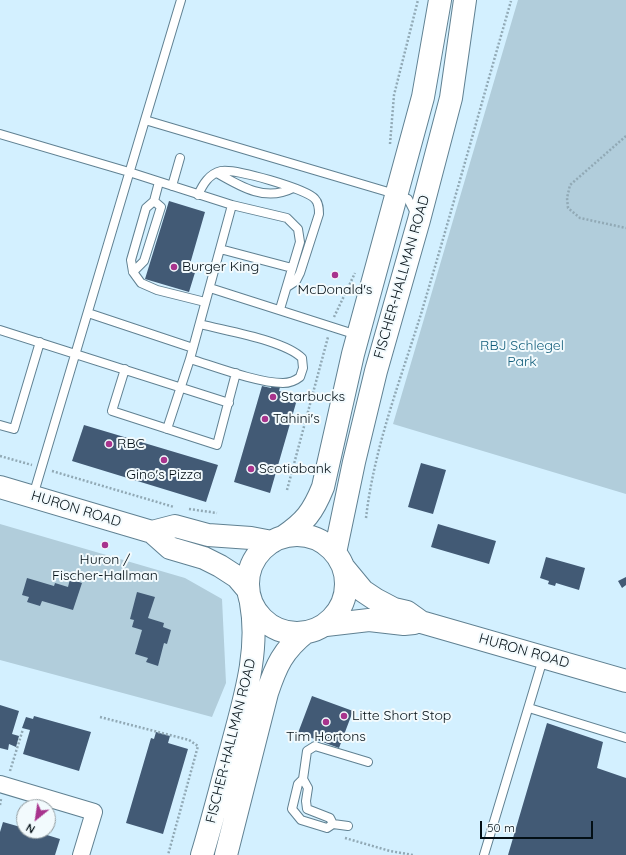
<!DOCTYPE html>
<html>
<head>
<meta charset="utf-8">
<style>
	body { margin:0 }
	#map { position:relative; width:626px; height:855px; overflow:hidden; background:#d3f0ff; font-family:Quicksand,sans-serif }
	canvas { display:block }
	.north { position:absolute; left:16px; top:799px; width:40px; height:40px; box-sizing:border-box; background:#f2fafd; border:1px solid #929ca0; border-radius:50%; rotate:210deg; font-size:11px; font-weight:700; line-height:16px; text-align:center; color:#030f15 }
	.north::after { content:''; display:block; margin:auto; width:14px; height:18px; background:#a8348d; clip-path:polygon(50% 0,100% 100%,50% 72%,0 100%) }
	.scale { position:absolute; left:480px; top:821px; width:113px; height:18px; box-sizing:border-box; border:2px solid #030f15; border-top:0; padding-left:5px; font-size:12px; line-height:14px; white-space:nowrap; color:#030f15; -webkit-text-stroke:3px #f2fafd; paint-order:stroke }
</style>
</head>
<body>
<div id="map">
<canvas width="626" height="855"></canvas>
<div class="north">N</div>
<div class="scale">50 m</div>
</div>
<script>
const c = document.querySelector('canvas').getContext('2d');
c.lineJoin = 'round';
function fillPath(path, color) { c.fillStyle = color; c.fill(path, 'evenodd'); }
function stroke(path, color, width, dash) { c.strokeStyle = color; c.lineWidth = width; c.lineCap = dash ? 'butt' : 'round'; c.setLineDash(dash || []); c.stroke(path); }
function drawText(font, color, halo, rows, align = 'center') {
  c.font = font + ' Quicksand,sans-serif'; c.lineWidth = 4; c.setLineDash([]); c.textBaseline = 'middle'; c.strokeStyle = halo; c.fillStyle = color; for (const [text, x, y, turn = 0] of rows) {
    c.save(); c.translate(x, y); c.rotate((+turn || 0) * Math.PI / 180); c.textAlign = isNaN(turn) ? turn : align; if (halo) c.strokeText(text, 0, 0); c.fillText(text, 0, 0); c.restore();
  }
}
fillPath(new Path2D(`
	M518,0h108v494l-233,-70z
	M0,524l185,54 37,21 4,84 -14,34 -212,-57z`), '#b1cddb');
fillPath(new Path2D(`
	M169,201l36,11 -15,52 7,2 -8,26 -44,-13z
	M272,385l8,2 -1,4 19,5 -28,97 -36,-11 28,-96 9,2z
	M84,425l134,40 -12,37 -134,-41z
	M421,463l25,7 -13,44 -25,-7z
	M438,524l58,17 -7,23 -58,-17z
	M546,557l39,11 -6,22 -23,-7 -1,3 -7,-2 1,-3 -9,-3z
	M626,577v8l-4,3 -4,-7z
	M27,578l27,8 1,-3 13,4 2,-8 12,4 -9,27 -31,-9 -2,5 -13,-4 2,-5 -7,-2z
	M137,592l18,5 -7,21 16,5 -1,4 8,3 -4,14 -3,-1 -6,23 -12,-4 2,-4 -13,-4 7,-24 -10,-3 2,-7 -4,-1z
	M312,696l41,15 -14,37 -41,-15z
	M0,705l19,6 -7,23 7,2 -3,11 -7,-3 -1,6 -8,-2z
	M34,716l57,16 -12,39 -56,-17 7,-24 -8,-2 4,-11 7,2z
	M547,723l56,19 -6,26 29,10v77h-118z
	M156,732l14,4 -2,7 20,6 -25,85 -37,-11 25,-85 3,1z
	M3,822l21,6v3h10l26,8 -5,16h-55v-23z`), '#425a75');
const service = new Path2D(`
	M145,120l36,-120
	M0,134l129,38 103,33 -42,154 -23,70
	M217,173c24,14 49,29 76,15
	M159,182l-5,19 -8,7 -15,52 2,12 8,11 16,7 48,12
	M172,186l8,-28
	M198,195c5,-11 11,-21 23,-24 13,-3 86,18 94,28 4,4 4,10 4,15l-19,59 -4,8 -9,6
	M232,205l55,13 11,11 2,13 -20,67
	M220,249l72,19
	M133,272l11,-11 17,-54 -7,-6
	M210,288l147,47
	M88,313l105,35
	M0,330l229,73
	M190,359c26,8 68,24 93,24 7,0 12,-2 17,-6l3,-9 -1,-10c-18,-18 -76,-27 -102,-34
	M125,369l-13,42 105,34 19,-72
	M0,425l14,4 26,-87
	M33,496l112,-376 250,74 13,5 8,16
	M529,708l97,30
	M303,779l5,9 -2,13 1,8 23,9 3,6
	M348,826l-15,-2 -6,4 -26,-8 -9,-11 6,-25 5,-5 4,-28 8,-5 53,16
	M484,855l59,-196`);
const minor = new Path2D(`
	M0,784l94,28 -13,43`);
const secondary = new Path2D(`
	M0,487l152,45 18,16 34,10 16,8 17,11 11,13
	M152,532l23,-6 33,9 43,3 21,4
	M248 584a49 49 0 1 1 98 0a49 49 0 1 1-98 0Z
	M283,537c22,-15 30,-25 40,-50l30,-133 70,-257 17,-97
	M335,553l19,-91 22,-91 43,-151 32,-122 14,-98
	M344,568l19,23 12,8 19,10 13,3 14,10 205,59
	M326,625l43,-5 35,4 10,-1
	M202,855c11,-36 20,-73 30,-109 12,-46 28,-95 19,-143
	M226,855l41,-162c9,-27 16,-43 39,-61`);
stroke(service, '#608192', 10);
stroke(minor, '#608192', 18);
stroke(secondary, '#608192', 24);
stroke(new Path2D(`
	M626,136l-56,49 -3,13 1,10 12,10 46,10
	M390,144l4,-49 24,-95
	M334,317l21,-44
	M0,456l32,9
	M52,471l122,36
	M287,490l41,-153
	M189,509l28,4
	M366,518c8,-70 34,-137 55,-204 31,-104 60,-209 90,-313
	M100,717l89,23 9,6 -30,109
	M10,771l13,-42
	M0,805l1,-6
	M345,838l45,13 23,4`), '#91a9b5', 2.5, [2, 2]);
stroke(service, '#fff', 8);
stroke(minor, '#fff', 16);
stroke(secondary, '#fff', 22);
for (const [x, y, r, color] of [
	[174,267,4,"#a8348d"],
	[335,275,4,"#a8348d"],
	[273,397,4,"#a8348d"],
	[265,419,4,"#a8348d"],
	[109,444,4,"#a8348d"],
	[164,460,4,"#a8348d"],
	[251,469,4,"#a8348d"],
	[105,545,4,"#a8348d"],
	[344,716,4,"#a8348d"],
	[326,722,4,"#a8348d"]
]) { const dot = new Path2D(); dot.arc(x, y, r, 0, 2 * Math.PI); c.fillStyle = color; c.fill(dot); stroke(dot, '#f2fafd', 1.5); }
drawText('14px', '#030f15', '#f2fafd', [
	["Burger King",182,267],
	["McDonald's",335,290,"center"],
	["Starbucks",281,397],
	["Tahini's",273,419],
	["RBC",117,444],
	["Scotiabank",259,469],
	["Gino's Pizza",164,475,"center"],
	["Huron /",105,560,"center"],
	["Fischer-Hallman",105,576,"center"],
	["Litte Short Stop",352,716],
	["Tim Hortons",326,737,"center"]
], 'left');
drawText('14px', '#030f15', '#f2fafd', [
	["FISCHER-HALLMAN ROAD",402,277,-74],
	["HURON ROAD",76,509,17],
	["HURON ROAD",524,651,16],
	["FISCHER-HALLMAN ROAD",231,741,-76]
]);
drawText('14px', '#135e7b', '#f2fafd', [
	["RBJ Schlegel",522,346],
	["Park",522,362]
]);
</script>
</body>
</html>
